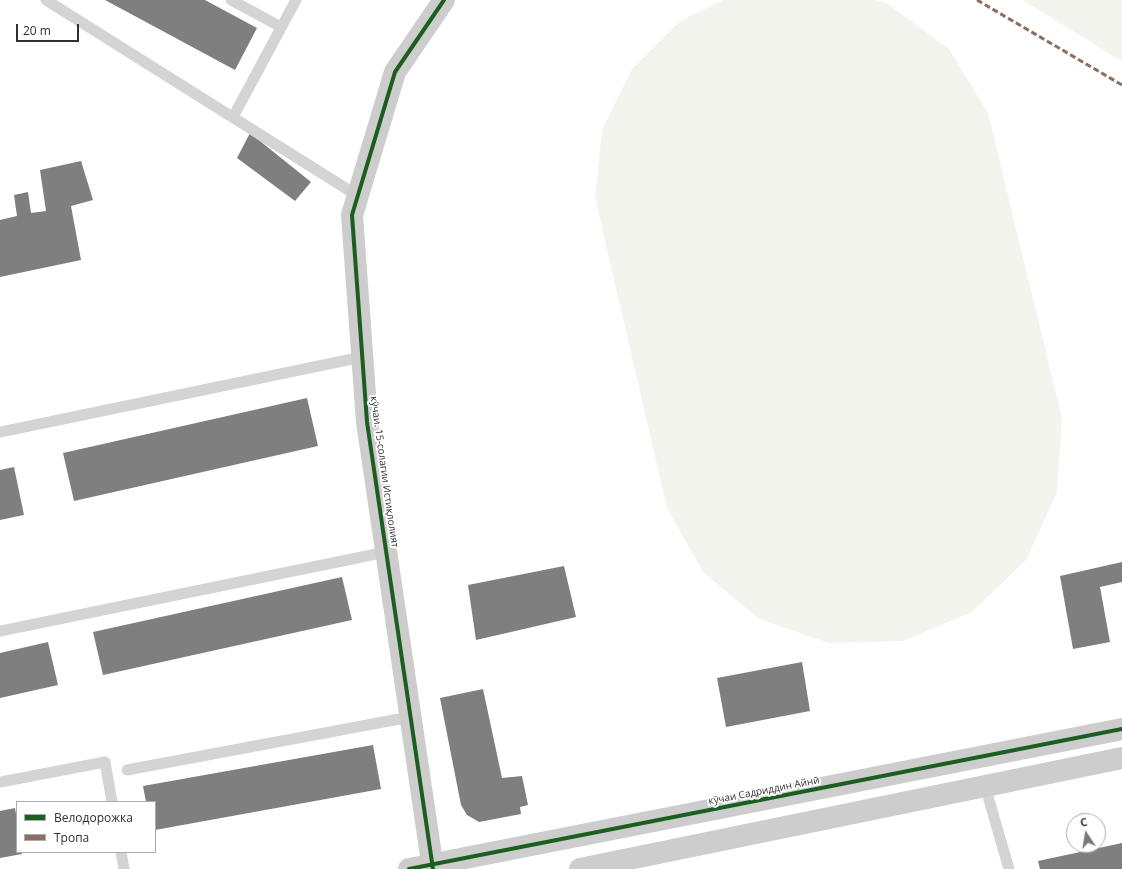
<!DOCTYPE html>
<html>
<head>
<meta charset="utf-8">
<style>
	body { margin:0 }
	#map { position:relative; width:1122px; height:869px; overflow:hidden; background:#fff; font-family:"Open Sans",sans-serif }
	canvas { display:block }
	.legend { position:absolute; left:16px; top:801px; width:140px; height:52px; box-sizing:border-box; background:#fff; border:1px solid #acacac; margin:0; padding:5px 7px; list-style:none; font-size:12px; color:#2f2f2f }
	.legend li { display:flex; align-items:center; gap:8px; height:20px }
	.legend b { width:20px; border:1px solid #acacac }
	.north { position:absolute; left:1066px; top:813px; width:40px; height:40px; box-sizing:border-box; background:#fff; border:1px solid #acacac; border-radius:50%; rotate:348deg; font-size:11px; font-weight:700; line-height:16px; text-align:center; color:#2f2f2f }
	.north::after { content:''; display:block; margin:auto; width:14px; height:18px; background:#787878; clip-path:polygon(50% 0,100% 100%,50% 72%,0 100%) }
	.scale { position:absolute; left:16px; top:24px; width:63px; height:18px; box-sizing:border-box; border:2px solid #2f2f2f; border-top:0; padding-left:5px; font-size:12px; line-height:14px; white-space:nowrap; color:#2f2f2f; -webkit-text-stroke:3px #fff; paint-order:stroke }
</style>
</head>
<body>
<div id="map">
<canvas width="1122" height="869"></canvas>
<ul class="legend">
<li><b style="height:5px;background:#1b5e20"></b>Велодорожка</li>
<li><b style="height:5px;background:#8d6e63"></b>Тропа</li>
</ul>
<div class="north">С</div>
<div class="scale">20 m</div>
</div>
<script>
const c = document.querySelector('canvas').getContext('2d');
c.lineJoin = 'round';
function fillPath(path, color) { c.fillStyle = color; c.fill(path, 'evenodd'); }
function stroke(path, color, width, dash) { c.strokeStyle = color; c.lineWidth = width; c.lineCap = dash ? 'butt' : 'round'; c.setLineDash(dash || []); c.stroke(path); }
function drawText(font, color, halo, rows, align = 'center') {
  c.font = font + ' "Open Sans",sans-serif'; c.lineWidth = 4; c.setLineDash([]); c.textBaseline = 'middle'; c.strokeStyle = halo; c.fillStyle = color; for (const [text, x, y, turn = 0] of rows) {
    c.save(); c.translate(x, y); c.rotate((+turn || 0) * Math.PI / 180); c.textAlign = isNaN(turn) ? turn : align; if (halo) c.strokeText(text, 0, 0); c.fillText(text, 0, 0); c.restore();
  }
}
fillPath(new Path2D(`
	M723,0h152l13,4 61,45 39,64 74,305 -5,74 -31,68 -54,52 -69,29 -74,2 -70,-24 -56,-47 -36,-64 -72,-310 7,-68 30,-61 48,-48z
	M1022,0h100v61z`), '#f2f4ed');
fillPath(new Path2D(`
	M105,0h100l52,28 -22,42z
	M250,133l61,49 -16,19 -58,-43z
	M81,161l12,39 -22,6 10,54 -81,17v-57l17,-4 -3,-21 14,-3 3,21 15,-2 -6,-41z
	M307,398l11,48 -244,55 -11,-48z
	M14,467l10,48 -24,5v-50z
	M1122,562v20l-22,5 10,55 -37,7 -13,-73z
	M564,566l12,51 -100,23 -8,-55z
	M342,577l10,43 -249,55 -10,-43z
	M48,642l10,43 -58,13v-45z
	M802,662l8,49 -84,16 -9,-49z
	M483,689l19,89 20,-2 6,29 -8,2 1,7 -42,8 -12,-7 -6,-10 -21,-107z
	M373,745l8,44 -226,41v-28h-9l-3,-16z
	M15,808l2,12v32h5v2l-22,4v-47z
	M1122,843v26h-82l-2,-8z`), '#7f7f7f');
stroke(new Path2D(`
	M46,0l312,196
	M231,0l50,27
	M233,117l63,-117
	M0,432l362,-75
	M0,631l386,-79
	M127,770l283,-53
	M0,782l105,-20 7,40
	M985,786l24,83
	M121,852l3,17`), '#d4d4d4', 11);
stroke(new Path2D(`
	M409,869l713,-140
	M433,869l-66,-447 -15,-207 43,-143 49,-72
	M580,869l542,-111`), '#cdcdcd', 22);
stroke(new Path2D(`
	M977,0l145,85`), '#8d6e63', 3, [6, 3]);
stroke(new Path2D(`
	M409,869l713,-140
	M433,869l-66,-447 -15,-207 43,-143 49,-72`), '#1b5e20', 4);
drawText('10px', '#2f2f2f', '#fff', [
	["кӯчаи. 15-солагии Истиқлолият",384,472,82],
	["кӯчаи Садриддин Айнӣ",764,791,-11]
]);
</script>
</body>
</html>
